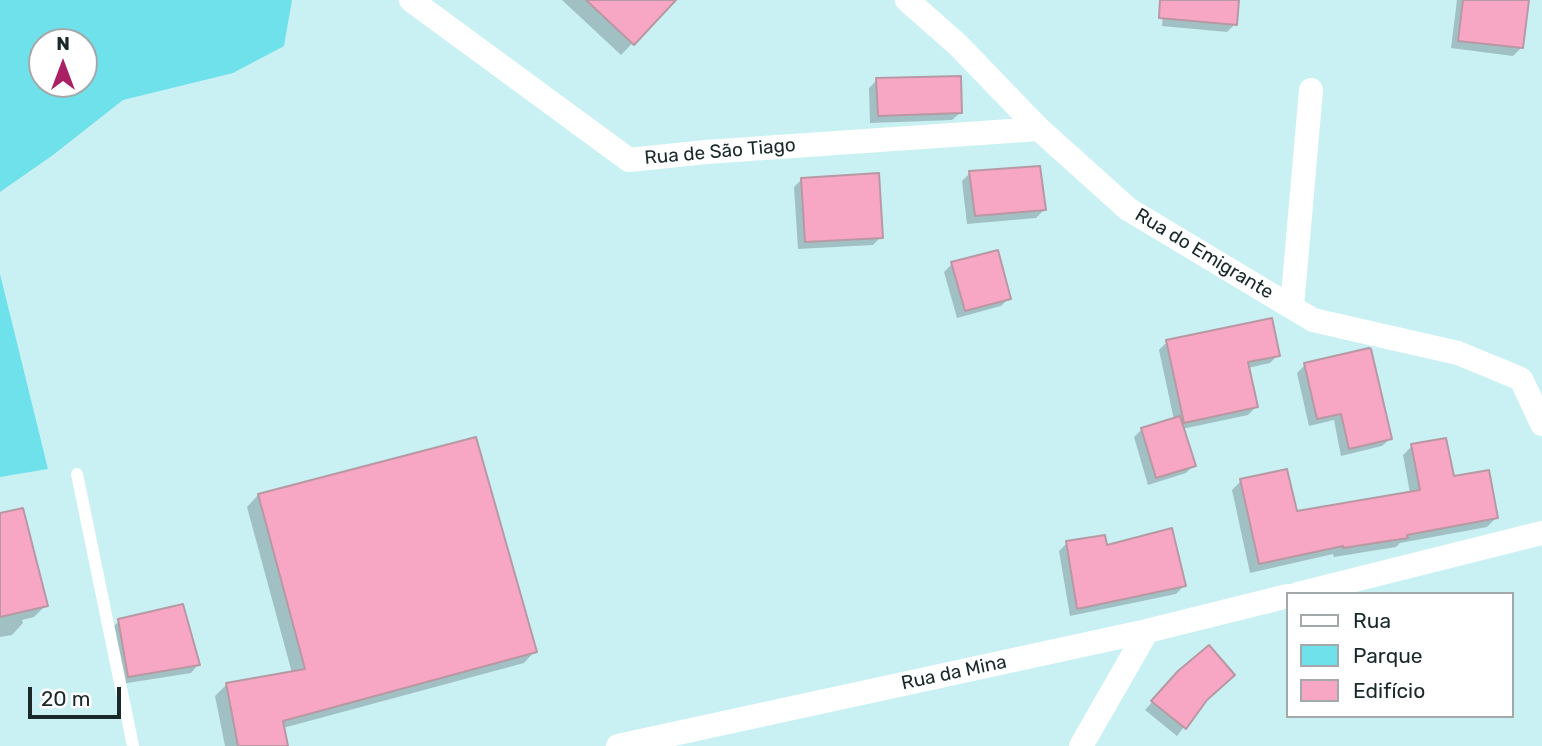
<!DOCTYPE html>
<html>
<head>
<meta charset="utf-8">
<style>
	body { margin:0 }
	#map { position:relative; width:1542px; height:746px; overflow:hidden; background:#c9f1f4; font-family:Rubik,sans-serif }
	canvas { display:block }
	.legend { position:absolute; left:1286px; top:592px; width:228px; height:126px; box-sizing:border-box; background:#fff; border:2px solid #a3a9aa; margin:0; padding:9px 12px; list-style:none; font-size:21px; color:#19292a }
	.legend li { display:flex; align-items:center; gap:14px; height:35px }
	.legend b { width:35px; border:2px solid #a3a9aa }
	.north { position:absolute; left:28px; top:28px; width:70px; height:70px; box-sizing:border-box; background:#fff; border:2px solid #a3a9aa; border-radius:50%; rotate:0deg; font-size:19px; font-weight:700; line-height:28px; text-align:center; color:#19292a }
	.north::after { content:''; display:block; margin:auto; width:24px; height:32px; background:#a92065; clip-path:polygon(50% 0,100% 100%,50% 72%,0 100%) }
	.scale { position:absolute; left:28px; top:687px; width:93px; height:32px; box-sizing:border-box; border:4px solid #19292a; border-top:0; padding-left:9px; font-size:21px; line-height:24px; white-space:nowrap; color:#19292a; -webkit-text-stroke:5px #fff; paint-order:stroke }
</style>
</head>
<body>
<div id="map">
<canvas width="1542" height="746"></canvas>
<ul class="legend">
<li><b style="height:9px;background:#fff"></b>Rua</li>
<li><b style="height:19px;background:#6ee1ea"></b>Parque</li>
<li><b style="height:19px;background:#f7a7c4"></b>Edifício</li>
</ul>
<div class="north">N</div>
<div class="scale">20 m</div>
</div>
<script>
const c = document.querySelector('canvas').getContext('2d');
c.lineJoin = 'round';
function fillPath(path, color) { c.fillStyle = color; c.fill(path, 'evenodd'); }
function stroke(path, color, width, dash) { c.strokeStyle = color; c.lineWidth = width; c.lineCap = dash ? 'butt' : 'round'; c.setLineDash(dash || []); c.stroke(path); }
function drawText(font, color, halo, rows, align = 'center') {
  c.font = font + ' Rubik,sans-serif'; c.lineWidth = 5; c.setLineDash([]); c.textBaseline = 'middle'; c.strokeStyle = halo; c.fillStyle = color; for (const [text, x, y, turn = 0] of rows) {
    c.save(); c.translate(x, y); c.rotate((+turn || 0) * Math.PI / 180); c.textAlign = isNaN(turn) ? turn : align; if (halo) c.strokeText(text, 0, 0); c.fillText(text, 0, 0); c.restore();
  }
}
fillPath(new Path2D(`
	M0,0h292l-8,46 -51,27 -110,27 -70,55 -53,37zM42,42h42v42h-42z
	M0,274l48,195 -48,8z`), '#6ee1ea');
fillPath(new Path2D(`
	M562,0h112l-53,55z
	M1164,0h73l-2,24 -8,8 -65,-6z
	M1457,0h70l-6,48 -8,8 -62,-8z
	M877,80l83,33 -8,7 -82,3 -1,-35z
	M970,173l74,37 -8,8 -69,6 -5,-43z
	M802,179l79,58 -8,8 -75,4 -4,-62z
	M952,264l57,34 -8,8 -44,12 -13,-46z
	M1167,342l111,13 -8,8 -22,5 8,39 -8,8 -66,14 12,36 -8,8 -38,12 -14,-48 8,-8 32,-9 -15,-70z
	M1305,365l85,74 -8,7 -41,10 -7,-36 -25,6 -12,-53z
	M1412,446l84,72 -9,9 -87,16 -4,4 -62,10 -1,-3 -83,19 -18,-83 9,-9 54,32 115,-20 -7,-38z
	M258,495l277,156 -11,12 -241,65 3,18h-61l-10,-50 12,-12 65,-11 -45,-166z
	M0,515l46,90 -12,12 -12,3 1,3 -11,12 -12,2z
	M1067,543l39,4 78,39 -8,8 -106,22 -11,-65z
	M119,621l79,44 -7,8 -70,11 -10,-55z
	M1170,682l34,19 -27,35 -32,-26z`), '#0003');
const building = new Path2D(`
	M586,0h90l-42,45z
	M1160,0h79l-2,25 -78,-7z
	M1463,0h66l-6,48 -65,-7z
	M961,76l1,37 -84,3 -2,-38z
	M1040,166l6,44 -71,6 -6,-45z
	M879,173l4,65 -78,4 -4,-64z
	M998,250l13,49 -46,12 -14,-49z
	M1272,318l8,38 -32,6 10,45 -74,16 -18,-83z
	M1369,348l2,1 21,90 -43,10 -8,-35 -24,5 -13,-56z
	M1180,416l16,50 -40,12 -15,-50z
	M476,437l61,215 -254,69 5,25h-50l-12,-63 79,-14 -47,-175z
	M1446,438l8,38 35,-6 9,48 -91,17 1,3 -65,10v-2l-84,18 -19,-85 47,-10 10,42 123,-21 -9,-46z
	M23,508l25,98 -48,11v-104z
	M1172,528l14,58 -109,23 -11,-68 39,-6 2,10z
	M183,604l17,61 -72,12 -10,-58z
	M1209,645l26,30 -28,25 -21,29 -35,-28 27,-30z`);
fillPath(building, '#f7a7c4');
stroke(building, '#b898a3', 2);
stroke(new Path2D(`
	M77,474l56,272`), '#fff', 12);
stroke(new Path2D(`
	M411,0l218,160 77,-8 333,-23
	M907,0l51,45 81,84 89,80 185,111 145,33 63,26 21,45
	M1292,307l19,-217
	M1298,594l244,-61
	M618,746l529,-115 141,-35
	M1081,746l66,-115`), '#fff', 24);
drawText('19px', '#19292a', '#fff', [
	["Rua de São Tiago",720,152,-5],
	["Rua do Emigrante",1204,254,31],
	["Rua da Mina",954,673,-12]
]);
</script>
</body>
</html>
